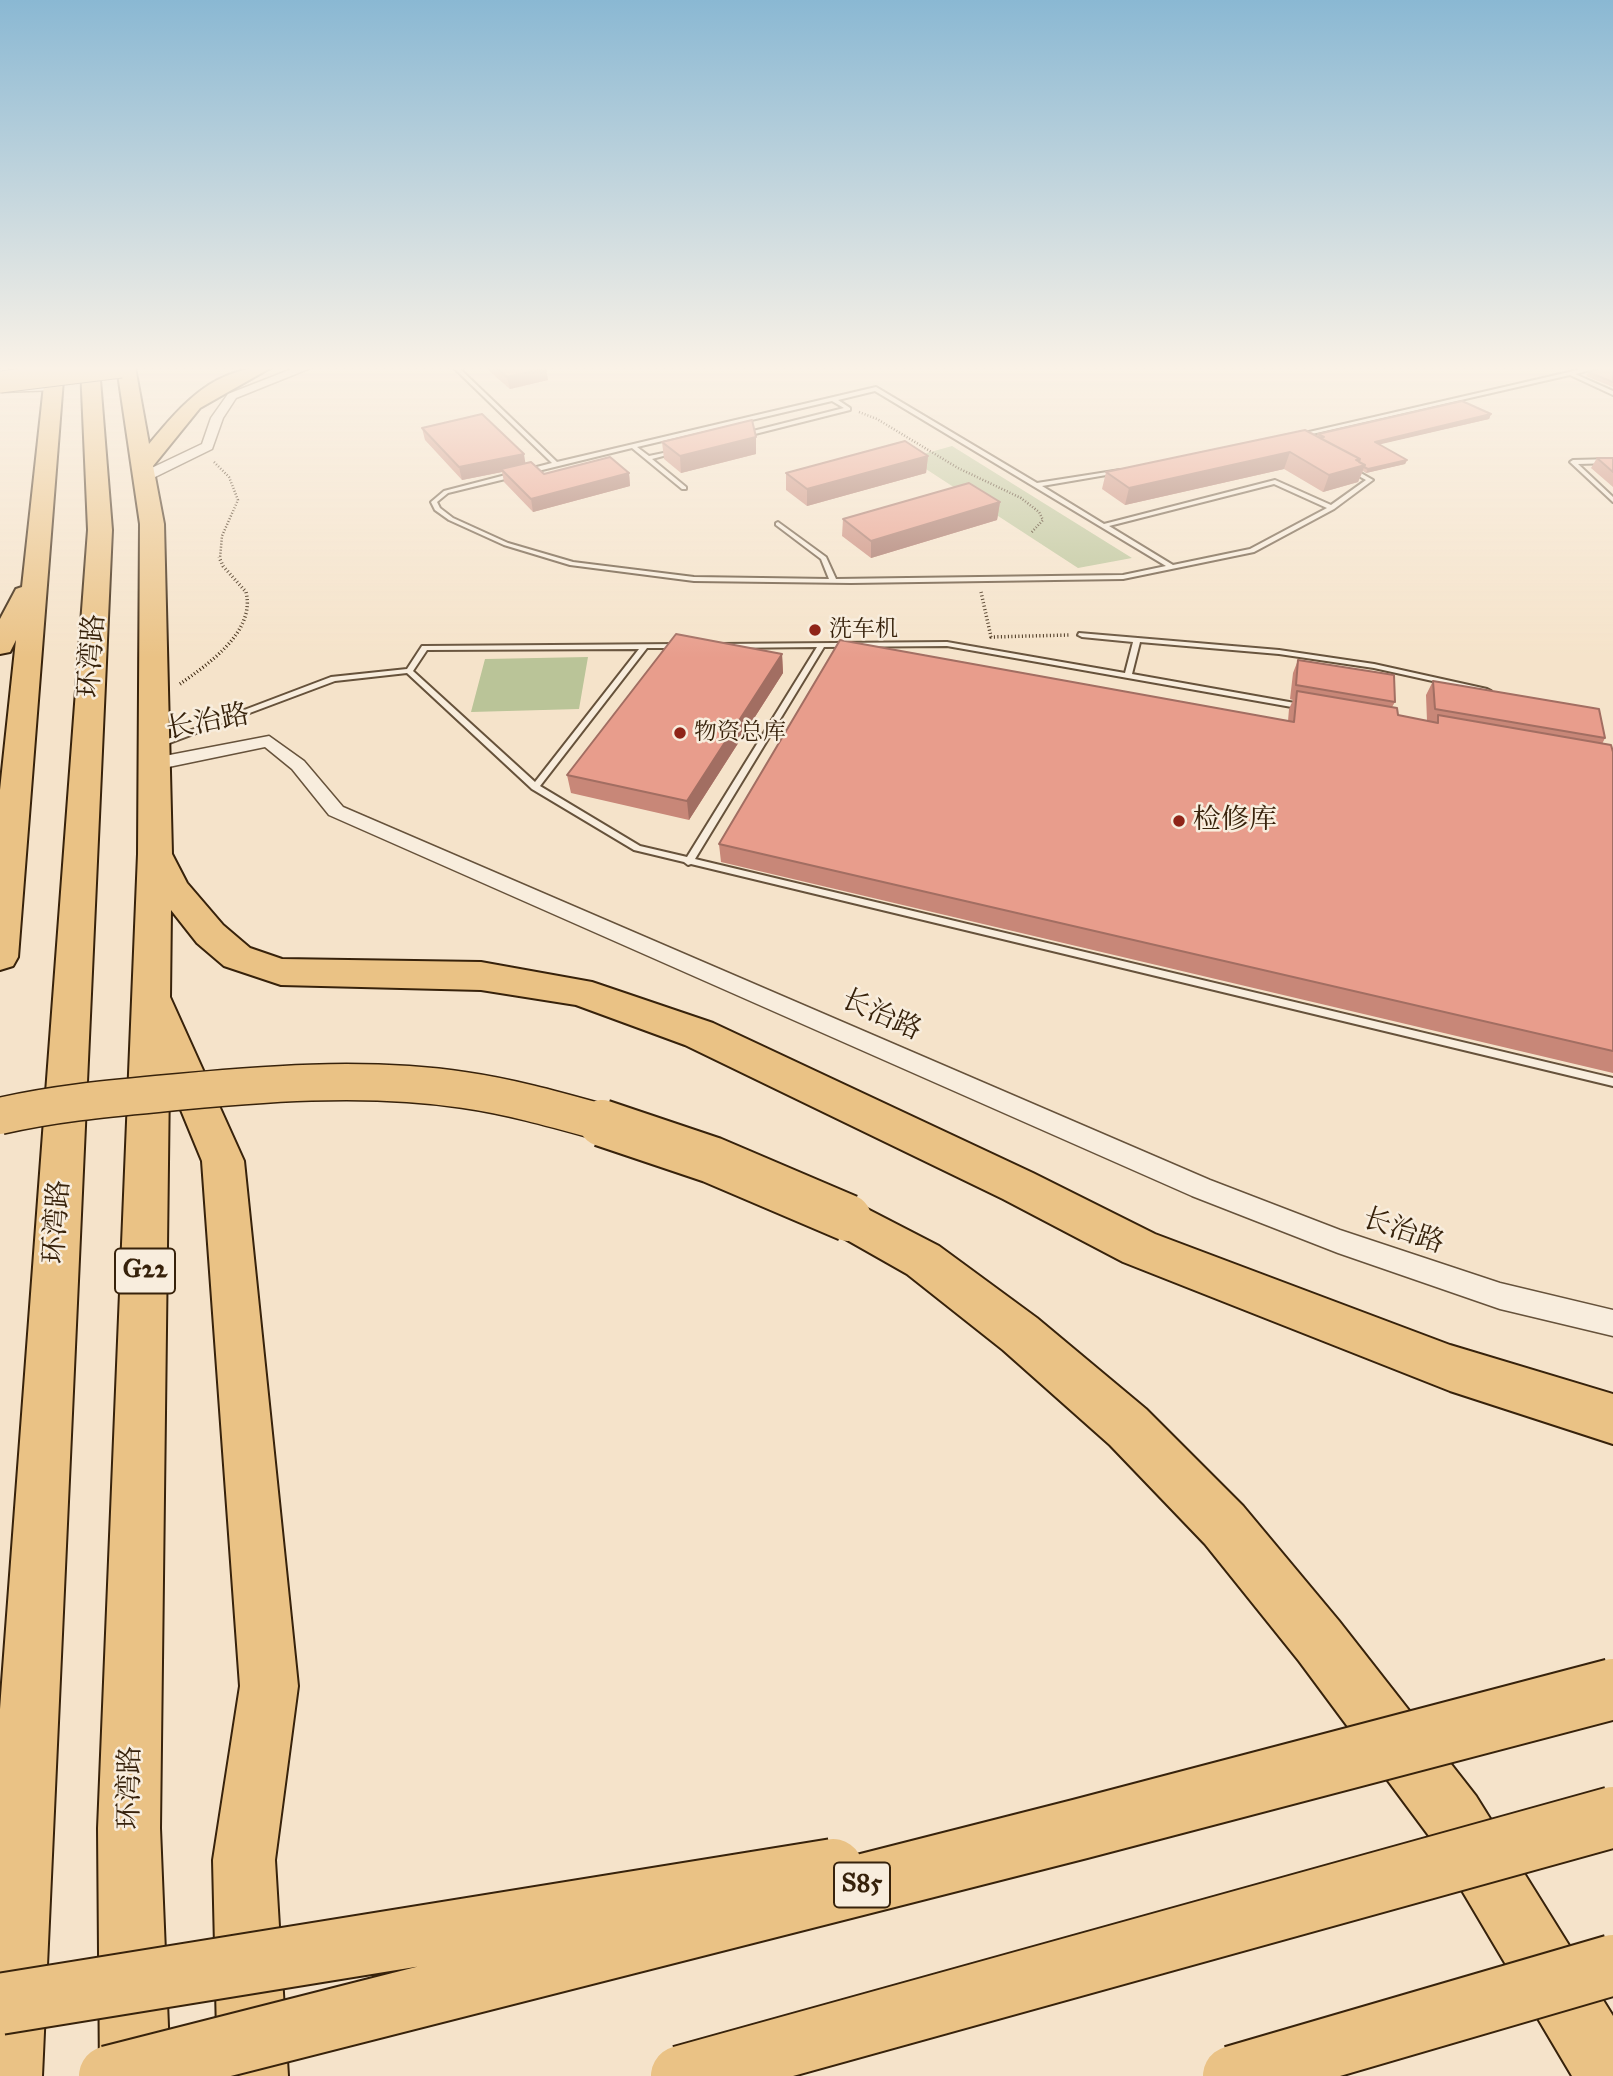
<!DOCTYPE html>
<html>
<head>
<meta charset="utf-8">
<style>
	body { margin:0 }
	canvas { display:block; background:#f5e3ca }
</style>
</head>
<body>
<canvas width="1613" height="2076"></canvas>
<script>
const c = document.querySelector('canvas').getContext('2d');
c.lineJoin = 'round';
function fillPath(path, color) { c.fillStyle = color; c.fill(path, 'evenodd'); }
function stroke(path, color, width, dash) { c.strokeStyle = color; c.lineWidth = width; c.lineCap = dash ? 'butt' : 'round'; c.setLineDash(dash || []); c.stroke(path); }
function drawText(font, color, halo, rows, align = 'center') {
  c.font = font + ' "IM FELL Great Primer","Noto Serif SC",serif'; c.lineWidth = 5; c.setLineDash([]); c.textBaseline = 'middle'; c.strokeStyle = halo; c.fillStyle = color; for (const [text, x, y, turn = 0] of rows) {
    c.save(); c.translate(x, y); c.rotate((+turn || 0) * Math.PI / 180); c.textAlign = isNaN(turn) ? turn : align; if (halo) c.strokeText(text, 0, 0); c.fillText(text, 0, 0); c.restore();
  }
}
fillPath(new Path2D(`
	M952,446l180,112 -54,10 -169,-110z
	M588,657l-9,52 -108,3 14,-53z`), '#bac498');
const lane = new Path2D(`
	M453,367h5l99,95 319,-75 161,96 83,-13v2l-2,1 -76,13 62,38 171,-44 56,25 35,-25 -18,-10v-2h4l21,12 -39,29 -80,43 -131,27 -272,4 -157,-2 -124,-16 -66,-20 -55,-25 -14,-10 -4,-8 13,-11 108,-28zM875,391l291,175 -43,9 -287,4 -10,-22 -48,-35 -2,1v2l45,34 8,20 -135,-2 -121,-15 -65,-19 -55,-25 -13,-10 -3,-6 11,-9 184,-45 50,41h4v-2l-34,-28 26,-7v-2l-29,6 -12,-9 195,-46 12,7 -103,26v2l2,1 107,-27v-2l-12,-8zM1274,484l53,24 -77,41 -77,16 -64,-39z
	M1591,367h11l-27,7 38,17v4l-43,-20 -271,62 -3,-2z
	M1613,459v4l-35,1 35,33v5l-43,-40 3,-2z
	M1079,633l200,17 95,14 113,25 4,2 -4,2 -113,-25 -95,-14 -139,-12 -8,32 174,31 1,2 -4,2 -356,-63 -123,1 -129,212 918,219v8l-922,-222 -3,1 -4,-3 -50,-12 -102,-61 -125,-116 -72,8 -176,66h-3l-4,-2 179,-68 76,-8 15,-23h3l254,-2h3v4h-35l-107,138 100,60 47,11 130,-210 -94,1h-3v-4l227,-2 178,31 8,-31 -51,-5 -4,-2zM639,649l-104,133 -122,-111 14,-21z`);
const street = new Path2D(`
	M297,367h16l-77,31 -13,20 -11,31 -63,31h-10v-6l63,-30 9,-26 17,-24z
	M53,385l4,1v4l-57,2 3,-6z
	M269,736l35,25 39,46 867,373 130,50 160,53 113,27v26l-113,-27 -162,-56 -146,-57 -863,-381 -37,-46 -27,-22 -111,23 -9,-6 9,-6z`);
const highway = new Path2D(`
	M46,367h18l-46,590 -5,9 -13,4v-180l16,-150 -6,12 -10,2v-35l16,-30 6,-2z
	M81,367h18l13,163 -70,1546h-42v-367l88,-1179z
	M117,367h18l14,77c35,-42 65,-77 123,-77l-72,41 -47,58 11,58 8,330 15,29 36,42 27,23 32,11 199,3 111,20 121,41 320,150 122,61 295,111 163,49v50l-163,-53 -327,-129 -120,-63 -318,-154 -109,-40 -95,-15 -200,-5 -57,-19 -27,-23 -26,-33 -1,87 74,164 54,525 -23,174 13,216h-70l-5,-216 27,-174 -38,-525 -33,-80 -9,747 10,248h-70l-2,-248 40,-974 2,-330z
	M848,1199l91,47 98,72 109,91 97,97 96,115 137,175 137,220v60h-41l-140,-236 -133,-179 -94,-117 -95,-99 -107,-95 -96,-76 -74,-42 -7,-14 7,-14z`);
stroke(lane, '#66523b', 4);
stroke(street, '#66523b', 3);
stroke(highway, '#37220b', 4);
stroke(new Path2D(`
	M859,412l18,7 81,49 63,30 18,14 4,8 -12,13
	M214,462l15,15 9,23 -16,36 -2,22`), '#37220b', 2.5, [1, 2]);
stroke(new Path2D(`
	M981,592l10,45 78,-2
	M180,684c27,-19 76,-52 66,-92l-23,-26 -4,-9`), '#37220b', 3.5, [1, 2.5]);
fillPath(lane, '#f8eddd');
fillPath(street, '#f8eddd');
fillPath(highway, '#eac285');
const highwayBridgeFar3 = new Path2D(`
	M0,382l121,-15`);
const highwayBridgeFar2 = new Path2D(`
	M0,1116c52,-12 104,-17 157,-22 101,-10 207,-19 307,-4 49,7 97,21 144,34`);
const highwayBridgeFar1 = new Path2D(`
	M602,1123l110,37 136,58`);
const highwayBridge = new Path2D(`
	M0,2004l833,-135
	M109,2076l971,-247 533,-140
	M681,2076l932,-259
	M1233,2076l380,-111`);
stroke(highwayBridgeFar3, '#37220b', 23, []);
stroke(highwayBridgeFar2, '#37220b', 39, []);
stroke(highwayBridgeFar1, '#37220b', 50, []);
stroke(highwayBridge, '#37220b', 64, []);
stroke(highwayBridgeFar3, '#eac285', 21);
stroke(highwayBridgeFar2, '#eac285', 36);
stroke(highwayBridgeFar1, '#eac285', 46);
stroke(highwayBridge, '#eac285', 60);
fillPath(new Path2D(`
	M488,367h57l3,13 -38,9 -21,-18z
	M1613,367v20l-27,-11 2,-4z
	M1491,414l-2,5 -110,25 28,16 -2,4 -39,9 -3,-2 -5,11 -35,10 -39,-23 -159,36 -23,-16 4,-17 211,-36 1,-2z
	M422,428l103,35 19,11 85,-1 1,13 -97,26 -29,-30 -2,-10 -40,8 -37,-40z
	M756,437v17l-75,19 -17,-14 -2,-17z
	M928,456l-2,17 -119,33 -21,-16v-17z
	M1597,458h16v29l-22,-19z
	M1000,502l-3,18 -126,38 -29,-22 1,-17z
	M782,654l1,19 -94,147 -118,-27 -4,-18z
	M1298,660l97,42 -3,5 6,8 29,6 -1,-26 7,-14 172,57 -3,6 11,8v321l-892,-211 -2,-18 569,-123 1,-12 4,-9 -3,-1 3,-26z`), '#c88778');
fillPath(new Path2D(`
	M546,368l2,12 -38,9 -3,-12z
	M1491,414l-2,5 -116,27 2,-4z
	M756,437v17l-75,19 -1,-17z
	M1290,452l-6,17 -159,36 4,-17z
	M524,454l2,13 -25,2 1,3 -40,8 -3,-13z
	M928,456l-2,17 -119,33v-17z
	M1360,459l5,6 -7,17 -35,10 6,-17 27,-15z
	M1407,460l-2,4 -39,9 2,-4z
	M629,473l1,13 -97,26 -2,-13z
	M1000,502l-3,18 -126,38v-17z
	M782,654l1,19 -94,147 -2,-19z`), '#a26e62');
const building = new Path2D(`
	M496,367h49l1,1 -39,9z
	M1607,367h6v15l-25,-10z
	M1462,401l29,13 -116,28 32,18 -39,9 -4,-2 1,-2 -6,-3 1,-3 -40,-21 4,-1 -6,-3z
	M482,414l42,40 -65,13 -37,-39z
	M752,420l4,17 -76,19 -18,-14z
	M1305,430l55,29 -4,1 9,5 -36,10 -39,-23 -161,36 -23,-16z
	M905,441l23,15 -121,33 -21,-16z
	M610,457l19,16 -98,26 -30,-30 30,-7 13,12z
	M1597,458h16v14z
	M969,483l31,19 -129,39 -28,-22z
	M676,634l106,20 -95,147 -120,-26z
	M840,640l454,82 3,-31 100,17 1,7 40,8v-8l173,30 2,7v299l-894,-207z
	M1298,660l96,15 1,27 -99,-17z
	M1433,681l166,28 6,29 -170,-29z`);
fillPath(building, '#e89d8c');
stroke(building, '#a26e62', 2);
const sky = c.createLinearGradient(0, 0, 0, 658);
sky.addColorStop(0, '#8ab8d3');
sky.addColorStop(0.56, '#faf2e7');
sky.addColorStop(1, '#faf2e700');
c.fillStyle = sky;
c.fillRect(0, 0, 1613, 658);
for (const [x, y, r, color] of [
	[815,630,7,"#8f2418"],
	[680,733,7,"#8f2418"],
	[1179,821,7,"#8f2418"]
]) { const dot = new Path2D(); dot.arc(x, y, r, 0, 2 * Math.PI); c.fillStyle = color; c.fill(dot); stroke(dot, '#f8eddd', 2.5); }
drawText('23px', '#37220b', '#f8eddd', [
	["洗车机",829,630],
	["物资总库",694,733]
], 'left');
for (const [x, y, w] of [
	[145,1271,60],
	[862,1885,56]
]) { const box = new Path2D(); box.roundRect(x - w / 2, y - 22.5, w, 45, 5); c.fillStyle = '#f8eddd'; c.fill(box); stroke(box, '#37220b', 2); }
drawText('bold 26px', '#37220b', null, [
	["G22",145,1271],
	["S85",862,1885]
]);
drawText('28px', '#37220b', '#f8eddd', [
	["环湾路",93,656,-86],
	["长治路",208,723,-11],
	["长治路",881,1016,24],
	["环湾路",58,1222,-86],
	["长治路",1403,1232,19],
	["环湾路",131,1788,-89]
]);
drawText('28px', '#37220b', '#f8eddd', [
	["检修库",1193,821]
], 'left');
</script>
</body>
</html>
